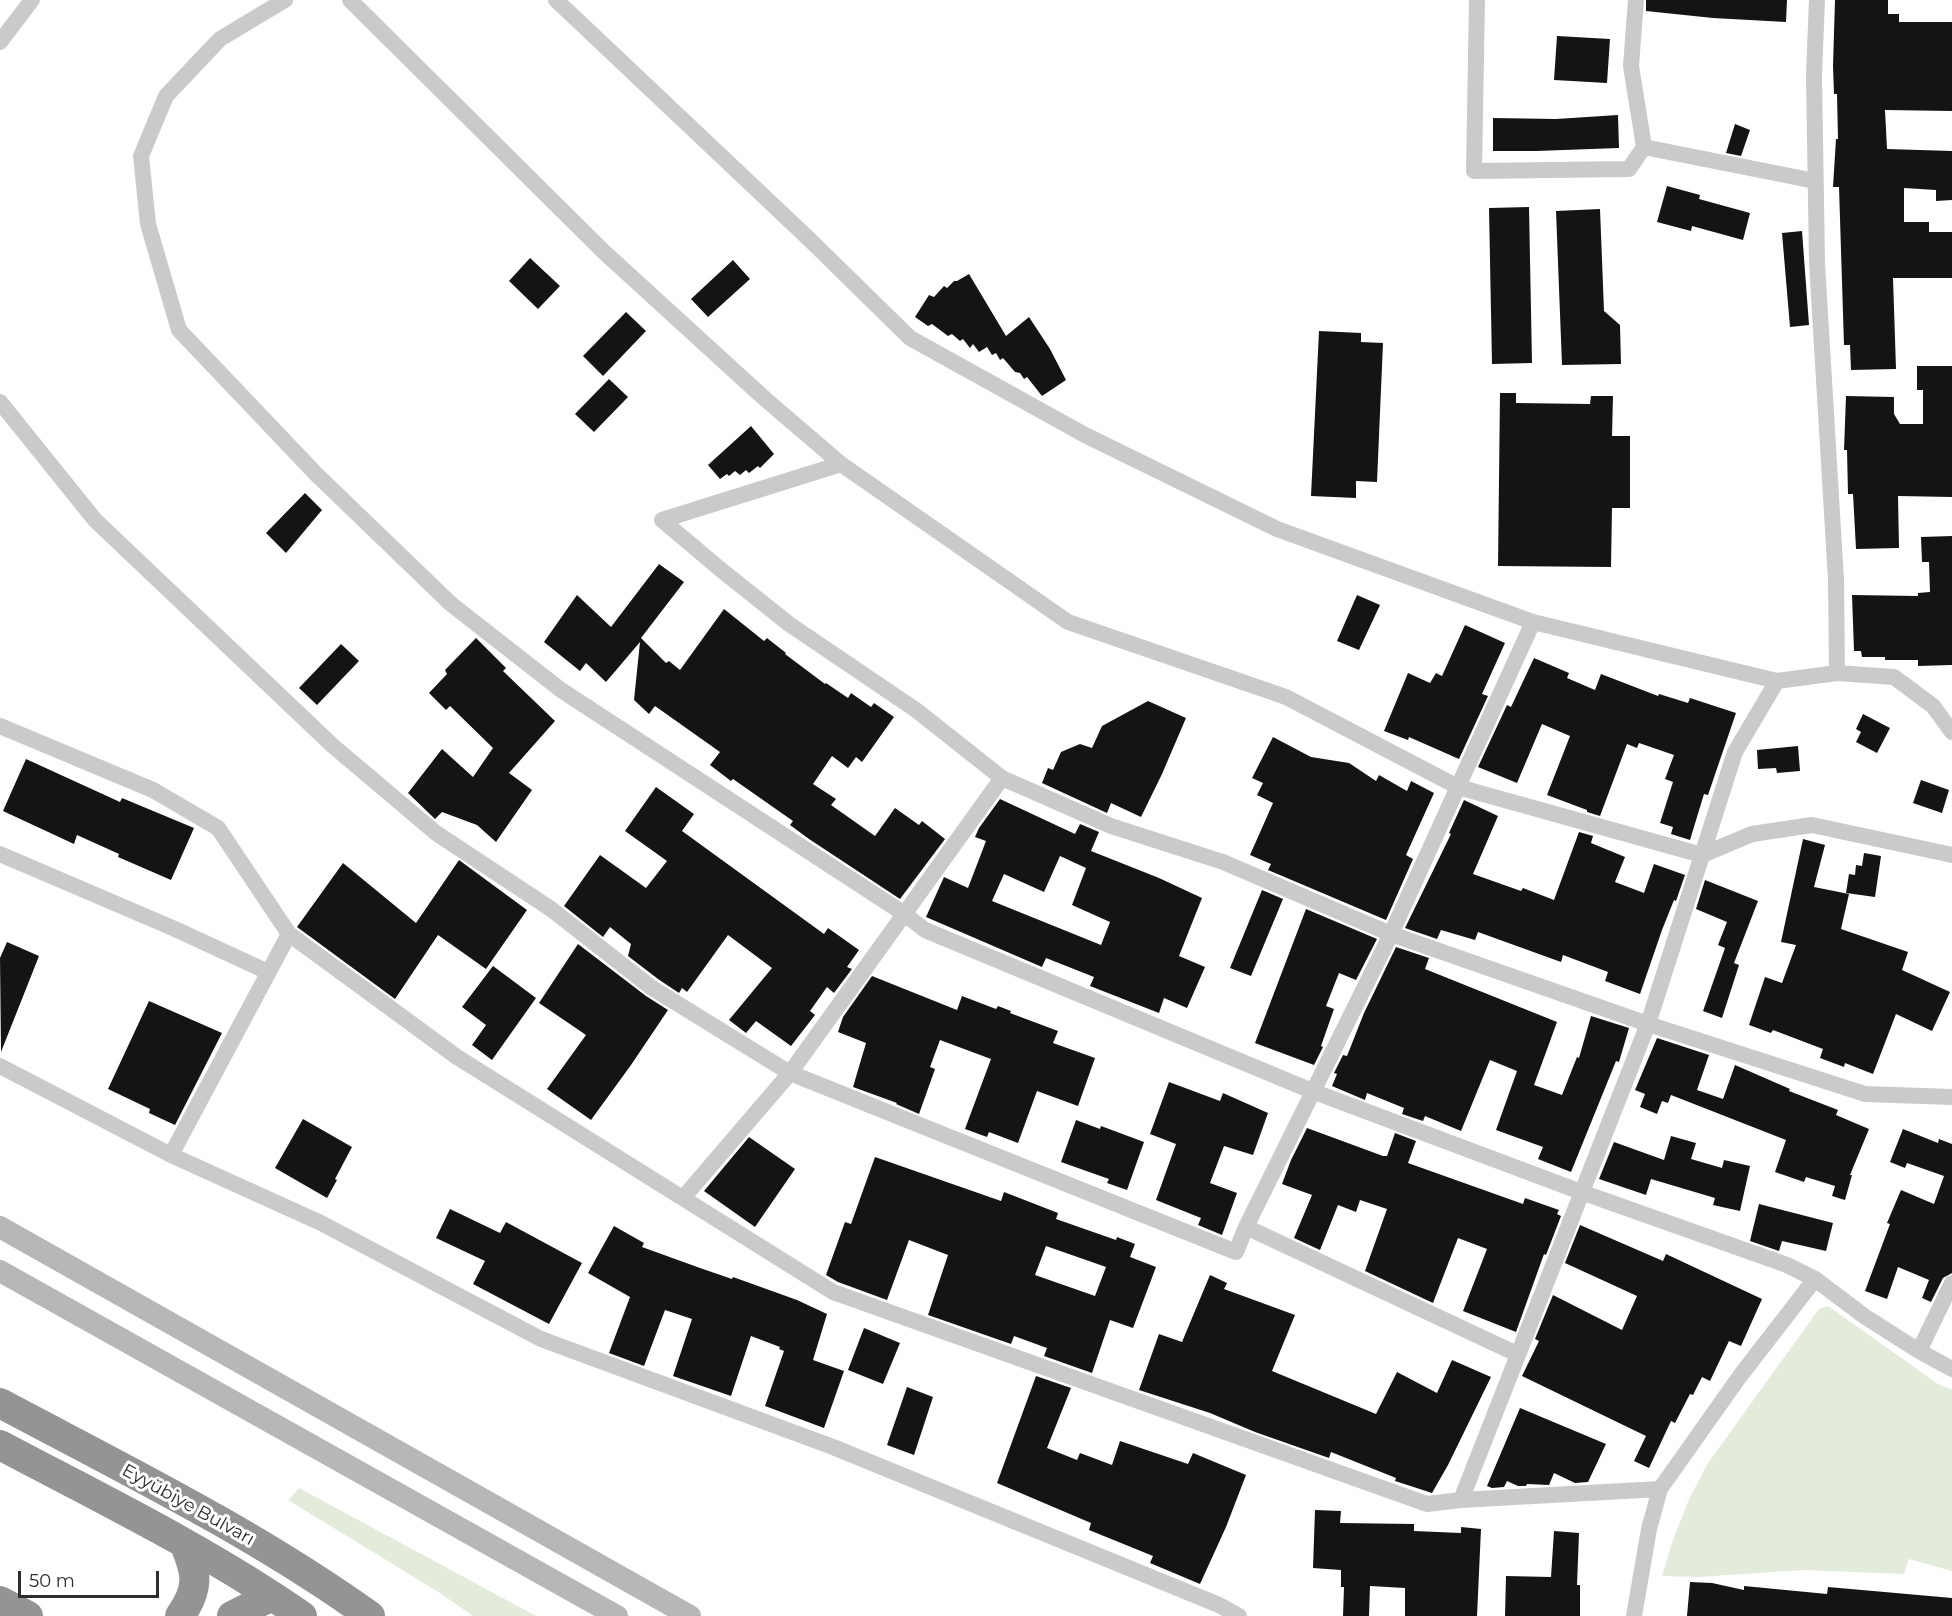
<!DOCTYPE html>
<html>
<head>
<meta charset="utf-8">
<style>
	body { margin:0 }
	#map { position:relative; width:1952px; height:1616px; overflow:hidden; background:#fff; font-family:Montserrat,sans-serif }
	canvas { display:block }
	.scale { position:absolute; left:18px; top:1571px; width:141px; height:27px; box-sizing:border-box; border:3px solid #2d2d2d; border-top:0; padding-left:8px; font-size:18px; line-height:21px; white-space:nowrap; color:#2d2d2d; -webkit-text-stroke:4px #fff; paint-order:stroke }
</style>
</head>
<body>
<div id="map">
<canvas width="1952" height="1616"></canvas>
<div class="scale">50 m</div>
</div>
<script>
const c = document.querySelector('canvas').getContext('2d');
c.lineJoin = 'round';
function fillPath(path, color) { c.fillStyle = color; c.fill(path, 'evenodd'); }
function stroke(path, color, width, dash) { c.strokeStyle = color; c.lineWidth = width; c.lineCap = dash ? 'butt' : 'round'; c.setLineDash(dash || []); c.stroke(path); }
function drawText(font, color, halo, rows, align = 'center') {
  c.font = font + ' Montserrat,sans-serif'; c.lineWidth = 6; c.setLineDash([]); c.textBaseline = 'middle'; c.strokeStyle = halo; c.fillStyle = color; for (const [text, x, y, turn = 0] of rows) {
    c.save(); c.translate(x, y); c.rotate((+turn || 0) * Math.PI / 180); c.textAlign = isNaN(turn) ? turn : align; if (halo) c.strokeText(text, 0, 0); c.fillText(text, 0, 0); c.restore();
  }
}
fillPath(new Path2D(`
	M1828,1306l110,78 14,6v181l-43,-12 -5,15 -101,-4 -105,7 -36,-1 11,-36 16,-41 19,-36 111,-154z
	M299,1488l237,128h-63l-33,-23 -152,-93z`), '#e3ebda');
fillPath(new Path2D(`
	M1646,0h141l-1,22 -73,-4 -67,-7z
	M1835,0h53v14h11v8h53v89l-67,-1 2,39 65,2v49l-16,1v-11l-32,-2v34h25v10h23v46h-59l3,91 -45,1 -1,-25h-6l-5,-158h-6l3,-48h2l-1,-45h-3l-1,-28z
	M1557,36l53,3 -3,44 -53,-3z
	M1618,115l1,33 -83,3h-43v-33l63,1z
	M1735,124l15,6 -9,26 -15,-3z
	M1667,186l33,9 -1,4 51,14 -7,27 -51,-14 -1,5 -34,-9z
	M1529,207l3,156 -40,1 -3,-156z
	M1600,209l4,102 16,14 1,39 -59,1 -6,-154z
	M1802,231l7,94 -19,2 -8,-94z
	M530,258l30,28 -22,23 -29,-28z
	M733,260l17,19 -42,38 -17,-18z
	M969,274l37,62 23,-19 21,32 16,31 -24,16 -15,-19 -3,2 -4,-6 -5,-1 -12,-14 -3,2 -4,-7 -4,2 -5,-8 -8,5 -6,-8 -3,4 -7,-9 -3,2 -8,-7 -4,2 -16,-12 -4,2 -13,-9 14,-22 5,2 10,-11 3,2 7,-7h3z
	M626,312l20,19 -43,45 -20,-20z
	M1319,331l42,2v9l22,1 -6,139 -21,-1v17l-45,-2z
	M1917,366h35v131l-54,-1 1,52 -43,1 -3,-55h-5l-1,-44h-3l2,-54 48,1v17l6,10h23v-34h-6z
	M609,379l19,18 -34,35 -19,-18z
	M1500,393h16v10l74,1 1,-8h22l-1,40h18v72h-18l-1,59 -113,-1z
	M751,426l23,28 -14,14 -2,-2 -9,7 -3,-3 -6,5 -5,-4 -6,5 -2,-2 -7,5 -12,-14z
	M305,493l17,17 -36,43 -20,-20z
	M1952,536v129l-34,1v-6h-33v-3h-23l-1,-6h-7l-2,-56 66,1v-3l12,-1 -1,-30h-7l-1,-25z
	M659,564l25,18 -43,56 25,25 3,-2 11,9 44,-61 40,32 3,-3 19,15 -1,1 40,30 1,-1 22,15 3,-5 20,14 3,-4 20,14 -32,45 -6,-5 -8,11 -16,-12 -19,28 23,15 -5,6 44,31 20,-28 24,17 3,-4 23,18 -45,60 -91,-60 -19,-14 3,-4 -60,-42 -2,2 -21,-16 10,-13 -65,-46 -6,8 -15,-14 6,-58 -34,40 -20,-19 -6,8 -36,-29 33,-47 34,32z
	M1357,595l23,10 -21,45 -22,-9z
	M1465,625l40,18 -23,51 6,2 -29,63 -50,-22 -1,3 -24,-9 24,-58 22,10 6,-10 6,3z
	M476,638l30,30 -3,3 52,50 -46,52 23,17 -36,52 -19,-17 -35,-13 -7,7 -27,-26 34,-44 31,28 20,-29 -43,-42 -4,4 -17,-17 18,-19 -2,-4z
	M341,644l18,17 -42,44 -18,-17z
	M1534,658l35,15 -2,5 28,12 6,-16 57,22 1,-2 29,9 2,-5 46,15 -28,82 -4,-1 -14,46 -19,-6 2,-7 -13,-4 13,-41 -8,-3 9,-24 -35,-12 -2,5 -10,-4 -27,72 -13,-4v-2l-40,-15 23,-59 -28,-12 -25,59 -39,-16 29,-62 4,2z
	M1148,701l38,17 -24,56 -21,43 -30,-14 -4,10 -65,-30 6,-15 5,2 8,-18 19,-8 12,4 10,-22z
	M1863,714l27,14 -13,25 -21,-11 5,-10 -5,-3z
	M1273,737l38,20 38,6 27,18 3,-6 28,16 4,-10 23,12 -28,62 7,4 -27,61 -118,-50 3,-6 -21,-9 23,-52 -16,-8 6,-12 -11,-5z
	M1798,746l2,25 -23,2 -1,-5 -18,1 -1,-19z
	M26,759l94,43 2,-4 72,30 -23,52 -53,-23 1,-3 -42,-19 -3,9 -71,-33z
	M1921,780l28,10 -7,23 -29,-10z
	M656,787l38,27 -12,17 142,103 4,-6 31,22 -12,17 5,2 -18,24 -7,-6 -17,24 5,4 -24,31 -35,-25 -10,12 -17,-13 43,-52 -44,-33 -41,57 -5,-4 -3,5 -21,-14 -30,-23 3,-12 -21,-17 -7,10 -39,-31 36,-51 46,33 21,-27 -42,-30z
	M1000,799l75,35 5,-10 19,8 -8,19 68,27 43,20 -23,58 26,11 -18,41 -23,-10 -5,15 -69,-27 4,-9 -48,-19 -4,9 -116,-50 18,-40 24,11 18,-47 -11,-4 4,-9zM1060,856l26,12 -14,37 38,17 -9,23 -109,-44 12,-27 40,18z
	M1464,800l34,16 -25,58 48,17 2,-3 31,12 25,-68 14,4 -2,7 34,14 -10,25 29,11 10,-29 31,11 -9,26 -2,-1 -12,30 -22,64 -35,-13 3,-9 -45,-17 -2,7 -83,-30 -3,8 -34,-10 -4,9 -32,-11 46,-94 -2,-1z
	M1803,839l22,6 -11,42 35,7 -8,35 67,23 -6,18 48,22 -18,39 -36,-17 -23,60 -28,-11 -1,4 -24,-9 3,-9 -50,-19 -2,3 -22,-8 16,-48 17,6 14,-38 -15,-3z
	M1864,853l17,3 -6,41 -29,-4 3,-19 6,1 1,-10 6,1z
	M459,860l68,50 -41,59 -48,-34 -43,64 -98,-72 46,-64 73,60z
	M1705,880l53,21 -24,62 5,2 -17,53 -19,-7 22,-63 -7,-3 9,-23 -31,-13z
	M1262,890l21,9 -32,77 -21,-8z
	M1306,909l71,30 -21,41 -17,-7 -13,33 8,3 -13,37 2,1 -9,18 -59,-22z
	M7,942l32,14 -38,96 -1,-94z
	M578,944l68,52 22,14 -37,55 -40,55 -44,-31 39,-54 -47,-32z
	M1396,947l33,11 -4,11 132,53 -23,63 28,10 15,-38 2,1 12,-42 38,12 -10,34 -3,-1 -45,111 -33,-13 5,-12 -47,-17 21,-59 -27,-11 -29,71 -36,-15 -2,5 -21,-7 2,-6 -37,-15 -2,7 -33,-14 5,-12 -3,-1 9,-18 4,1 17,-43z
	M493,966l43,32 -44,62 -20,-15 14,-20 -24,-18z
	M872,976l85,34 5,-14 34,13 2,-3 13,5 -1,2 48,18 -5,12 42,15 -17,48 -41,-15 -19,52 -29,-11 -2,5 -22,-8 26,-70 -51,-19 -10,27 5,2 -16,45 -23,-10 1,-1 -44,-16 13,-44 -28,-11 5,-15z
	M149,1001l73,32 -47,92 -26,-12 1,-4 -42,-20z
	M1657,1038l52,17 -12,35 26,9 12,-34 55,24 -1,2 49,19 -2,5 33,14 -19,46h2l-7,25 -13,-4 3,-10 -29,-9 -2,5 -29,-10 11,-32 -115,-45 -3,8 -6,-2 -5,13 -17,-7 5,-13 -10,-4z
	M1169,1082l51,19 3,-8 45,20 -15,42 -29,-9 -14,37 27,10 -15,42 -24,-10 3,-7 -45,-18 20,-56 -26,-10z
	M303,1119l49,28 -17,32 2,1 -10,18 -52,-30z
	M1076,1120l24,9 1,-3 43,16 -17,48 -20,-7 2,-4 -48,-17z
	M1307,1128l76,28h4l8,-23 21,8 -8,22 115,41 2,-6 34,12 -2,4 4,2 -15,39 -2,-1 -28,78 -53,-21 24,-62 -29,-11 -25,65 -68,-32 22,-62 -27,-9 -4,12 -18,-7 -18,45 -26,-12 18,-43 -30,-11 9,-24z
	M1903,1129l35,14 1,-4 13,5v129l-9,5 -12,24 -9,-4 7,-18 -31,-13 -11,32 -22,-8 25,-67 -3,-1 14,-33 33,14 10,-28 -37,-13 -2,5 -15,-6z
	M1671,1136l25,7 -5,16 31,9 2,-8 26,6 -10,45 -27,-6 2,-7 -64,-19 -5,16 -47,-16 15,-37 50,18z
	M749,1137l46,32 -40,58 -51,-36z
	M875,1157l126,44 3,-9 54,21 -2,6 60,21 1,-3 18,7 -5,13 26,10 -23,61 -23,-8 -18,53 -48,-17 3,-8 -33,-12 -3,8 -83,-29 20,-60 -39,-15 -22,60 -49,-18 -12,-7 19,-53 6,2zM1046,1246l60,21 -11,29 -60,-21z
	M1759,1204l74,19 -7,28 -44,-10 -3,10 -29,-10z
	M450,1209l50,24 6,-11 76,41 -33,61 -76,-40 12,-23 -49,-23z
	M1580,1225l83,36 3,-7 96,45 -21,47 -12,-5 -19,40 -8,-4 -9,18 -3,-1 -15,29 -4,-2 -22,47 -15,-7 12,-25 -124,-60 17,-35 -4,-2 18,-44 69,35 15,-34 -72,-33z
	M614,1226l30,17 -2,4 58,21 32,11 1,-2 64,23 30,14 -14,46 31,11 -20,57 -59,-22 19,-55 -5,-2 1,-2 -29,-11 -20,60 -58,-20 19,-57 -27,-9 -21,56 -35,-13 21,-56 -42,-24z
	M1210,1275l17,8 -3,6 71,26 -23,56 104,43 21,-42 40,21 15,-33 39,17 -43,88 -16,28 -37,-12 1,-3 -65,-26 -2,6 -74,-26 -45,-19 -71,-23 20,-56 23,8z
	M864,1328l36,15 -17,41 -35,-14z
	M1036,1376l35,12 -24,60 30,12 3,-7 32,12 8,-24 68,23 5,-11 53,22 -20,52 -26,57 -50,-21 3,-7 -64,-26 2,-7 -94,-40z
	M907,1387l26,10 -19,58 -27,-10z
	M1520,1408l86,36 -18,38 -13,1 -21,-10 -5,12 -22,-1 -1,2h-8l-11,-5 -3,6 -12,1 -5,-2z
	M1315,1510l26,1 -1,12 74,1v7l47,2v-6l20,2 -4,87h-72v-28l-35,-2 -1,30h-26l1,-29h-3v-17l-28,-2z
	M1554,1531l25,2 -2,52h3v31h-75l1,-40 45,1z
	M1690,1582l22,1 32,7v-4l83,8 1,-7 124,11v18h-265z`), '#141414');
stroke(new Path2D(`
	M285,0l-65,39 -54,57 -25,60 7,68 31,106 137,144 135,130 110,86 342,223 22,17 387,161 269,101 206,73 28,14 49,37 55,35 33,18
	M350,0l254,252 160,146 77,66 227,158 218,75 172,90 244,68 50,-21 60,-9 140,30
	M556,0l253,239 101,99 175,97 192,94 256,93 244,59 60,-8 -1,-93 -19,-317 -3,-187 3,-76
	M1477,0l-3,171 155,-2 15,-22
	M1636,0l-5,66 13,81 171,34
	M0,42l32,-42
	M0,402l95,118 238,226 103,87 115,76 101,79 138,85 446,179 10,-25 271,127
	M841,464l-179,56 58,49 69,55 127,86 86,68 109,48 112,36 168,72 257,90 217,70 87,3
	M1837,673l57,4 39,29 19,26
	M0,726l153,64 65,38 71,106 168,123 376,235 594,212 34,-4 199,-11
	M0,854l175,75 93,43
	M0,1066l171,89 150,68 220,116 292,108 386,158 20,11
	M171,1155l118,-221
	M683,1198l107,-125 212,-295
	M1246,1227l145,-293 142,-312
	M1919,1351l33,-68
	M1461,1500l187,-476 87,-272 42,-71
	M1634,1616l15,-87 11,-40 80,-113 75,-97`), '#cacaca', 16);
stroke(new Path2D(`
	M0,1227l690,389
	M0,1271l617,345`), '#b7b7b7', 22);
stroke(new Path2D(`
	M0,1403c126,67 254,130 370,213
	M0,1445c102,54 207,105 302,171
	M0,1601l28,15
	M180,1616c20,-28 17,-43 4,-73
	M232,1616l40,-20`), '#949494', 30);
drawText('18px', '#2d2d2d', '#fff', [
	["Eyyübiye Bulvarı",188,1505,29]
]);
</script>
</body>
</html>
